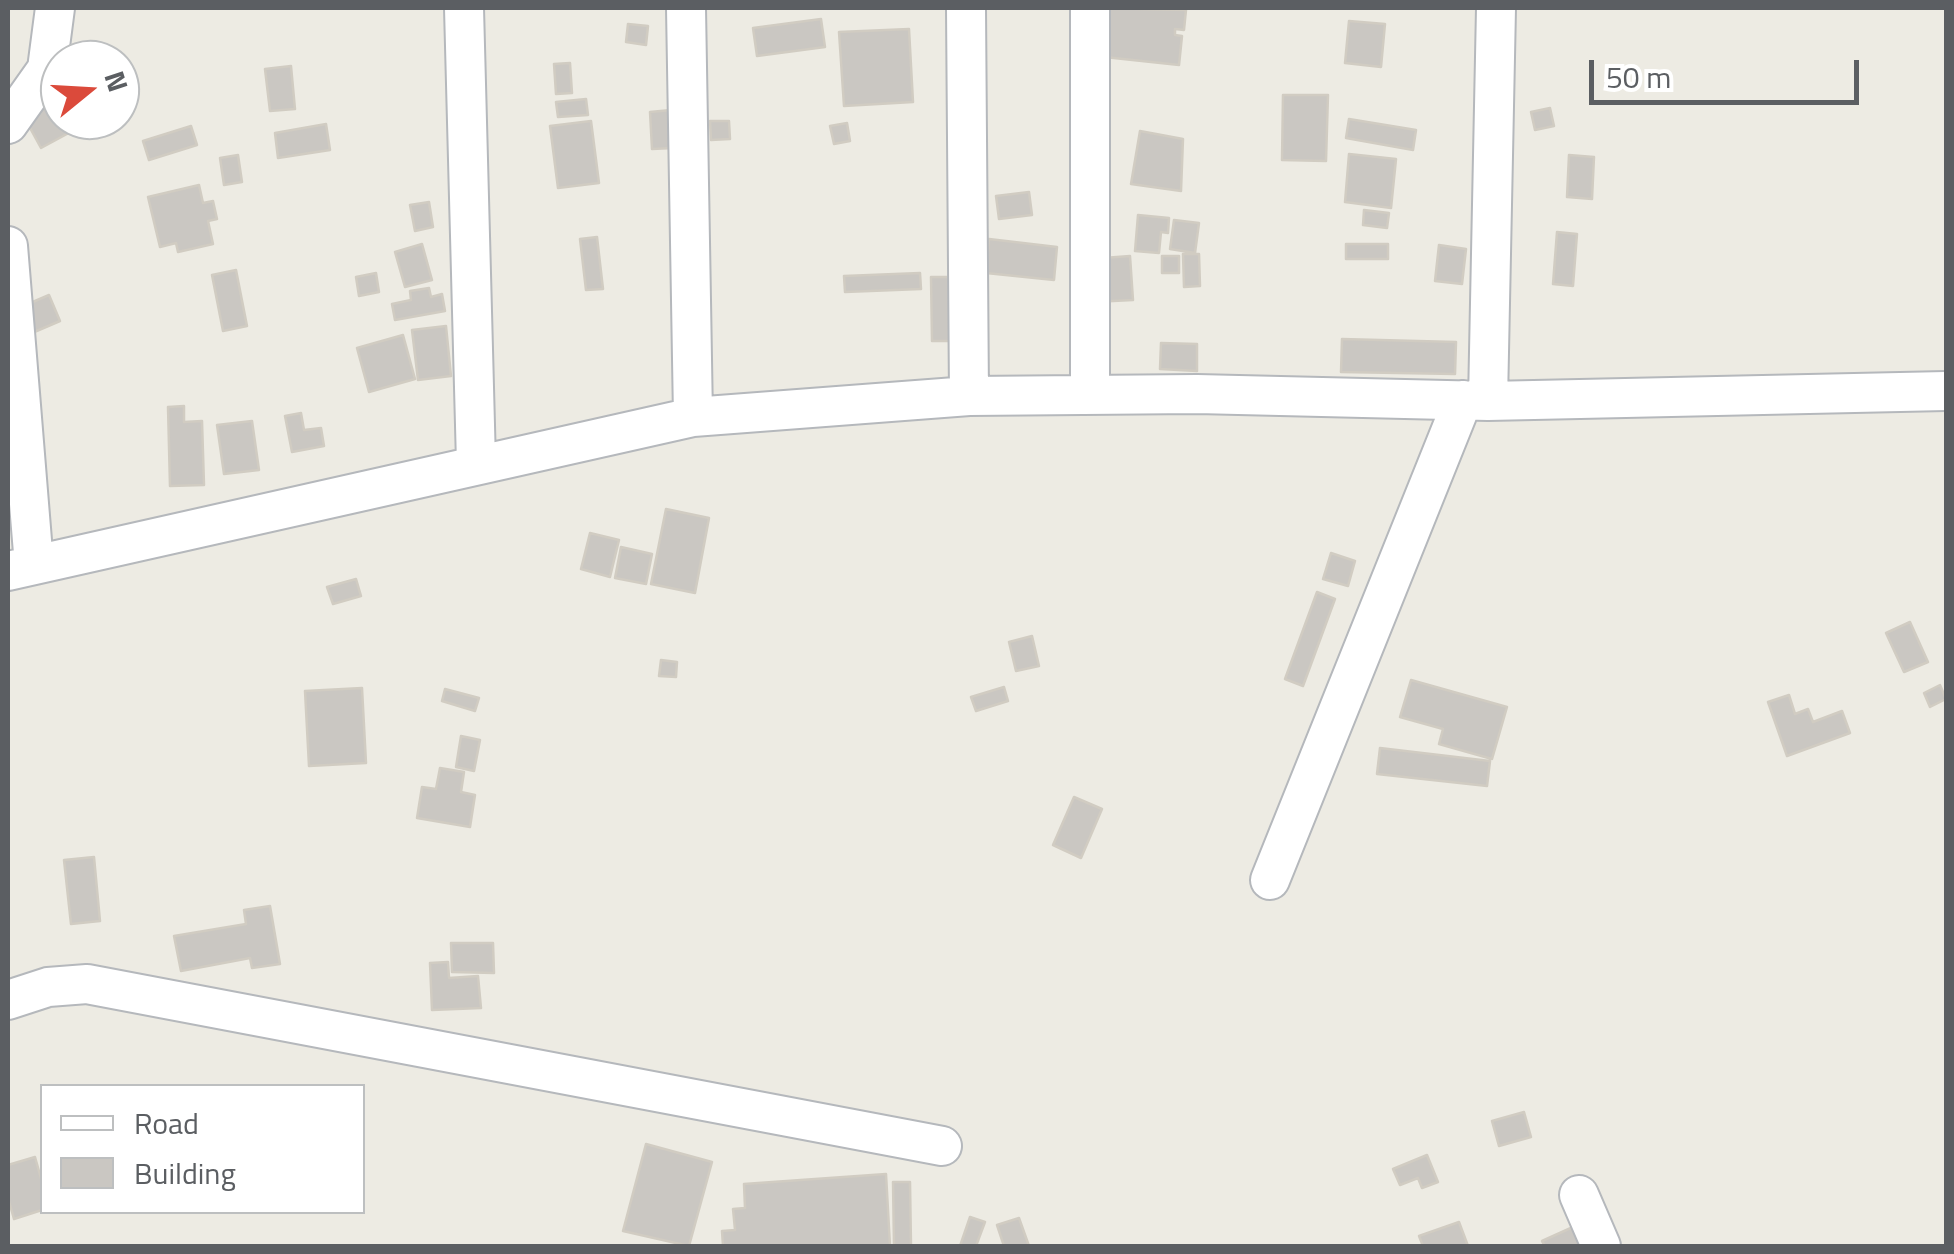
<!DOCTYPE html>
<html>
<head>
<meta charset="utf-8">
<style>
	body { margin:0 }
	#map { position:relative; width:1954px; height:1254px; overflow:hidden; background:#edebe3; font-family:"Titillium Web",sans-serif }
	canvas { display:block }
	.frame { position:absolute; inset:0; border:10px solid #5b5e62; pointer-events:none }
	.legend { position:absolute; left:40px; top:1084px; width:325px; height:130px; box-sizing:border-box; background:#fff; border:2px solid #bdbfc0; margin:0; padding:12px 18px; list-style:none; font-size:30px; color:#5b5e62 }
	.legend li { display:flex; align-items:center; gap:20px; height:50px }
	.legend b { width:50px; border:2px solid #bdbfc0 }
	.north { position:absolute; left:40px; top:40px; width:100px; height:100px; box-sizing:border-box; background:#fff; border:2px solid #bdbfc0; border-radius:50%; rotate:72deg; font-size:28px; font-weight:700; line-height:40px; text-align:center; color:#5b5e62 }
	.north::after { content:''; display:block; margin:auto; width:35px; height:45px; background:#db4a3b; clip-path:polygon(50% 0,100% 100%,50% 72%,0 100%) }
	.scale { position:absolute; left:1589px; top:60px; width:270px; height:45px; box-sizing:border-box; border:5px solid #5b5e62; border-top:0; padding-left:12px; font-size:30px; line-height:35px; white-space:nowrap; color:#5b5e62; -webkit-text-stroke:8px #fff; paint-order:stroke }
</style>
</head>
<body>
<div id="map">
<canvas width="1954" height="1254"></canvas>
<div class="frame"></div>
<ul class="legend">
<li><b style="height:12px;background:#fff"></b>Road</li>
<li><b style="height:28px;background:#cac7c2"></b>Building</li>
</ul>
<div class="north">N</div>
<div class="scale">50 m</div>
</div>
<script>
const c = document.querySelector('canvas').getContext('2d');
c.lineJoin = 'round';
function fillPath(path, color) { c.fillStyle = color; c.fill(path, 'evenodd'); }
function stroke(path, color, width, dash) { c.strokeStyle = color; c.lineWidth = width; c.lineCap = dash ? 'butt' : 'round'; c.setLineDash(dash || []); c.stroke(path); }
const building = new Path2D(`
	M1100,8l86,2 -2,20 -9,-1v6l7,1 -3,29 -84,-9z
	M821,19l4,28 -68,9 -4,-28z
	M1349,21l36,3 -4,43 -36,-4z
	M628,24l20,2 -2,19 -20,-3z
	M909,29l4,73 -69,4 -5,-74z
	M570,63l2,30 -16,1 -2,-30z
	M291,66l4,43 -25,2 -5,-42z
	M1283,95h45l-2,66 -44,-1z
	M60,98v22h13l5,8 -37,20 -17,-31z
	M586,99l2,16 -30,2 -2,-15z
	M1550,108l4,18 -19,4 -4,-18z
	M671,110l2,38 -21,1 -2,-37z
	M1349,119l67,11 -3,20 -67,-12z
	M591,121l8,62 -41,5 -8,-62z
	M710,121h19l1,18 -19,1z
	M847,123l3,18 -16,3 -4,-18z
	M326,124l4,26 -52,8 -3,-25z
	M191,126l6,19 -48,15 -6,-19z
	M1140,131l43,8 -2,52 -50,-7z
	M1349,154l47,5 -5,49 -46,-6z
	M238,155l4,27 -18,3 -4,-27z
	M1569,155l25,2 -2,42 -25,-2z
	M199,185l4,18 10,-2 4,18 -9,2 5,23 -35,8 -2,-9 -16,4 -12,-50z
	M1029,192l3,23 -33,4 -3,-23z
	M429,202l4,25 -18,4 -5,-26z
	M1364,210l25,3 -2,15 -24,-3z
	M1138,215l31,3 -1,15 -7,-1 -2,21 -24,-2z
	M1174,220l25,3 -4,30 -25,-4z
	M1557,232l20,2 -4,52 -20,-2z
	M597,237l6,52 -17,1 -6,-51z
	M989,239l68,8 -3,33 -68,-7z
	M422,244l10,36 -27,7 -10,-35z
	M1346,244h42v15h-42z
	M1439,245l27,4 -4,35 -27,-3z
	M1183,254h16l1,32 -16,1z
	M1130,256l3,44 -40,2 -3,-43z
	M1162,256h17v17h-17z
	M236,270l11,56 -24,5 -11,-56z
	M376,273l3,19 -20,4 -3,-19z
	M920,273l1,16 -76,3 -1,-16z
	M931,277h18v64h-17z
	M429,288l2,9 11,-3 3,17 -50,9 -3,-16 19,-4 -1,-9z
	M49,295l11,26 -28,12 -11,-26z
	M446,326l5,50 -33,4 -6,-50z
	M403,335l12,44 -46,13 -12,-44z
	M1342,339l114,3 -1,32 -114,-2z
	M1161,343l36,1v27l-37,-2z
	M184,406v16l18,-1 2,64 -34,1 -2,-79z
	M301,413l3,17 17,-2 3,18 -32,6 -7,-36z
	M252,421l7,49 -35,4 -7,-49z
	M666,509l43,9 -14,75 -44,-9z
	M590,533l29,7 -9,37 -29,-8z
	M621,547l31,7 -6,30 -31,-6z
	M1331,553l24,8 -7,25 -25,-7z
	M356,579l5,17 -28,8 -6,-17z
	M1317,592l18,7 -32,87 -18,-7z
	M1910,622l18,40 -24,10 -18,-39z
	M1032,636l7,30 -23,5 -7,-29z
	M661,660l16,2 -1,15 -17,-1z
	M1411,680l96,27 -15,52 -53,-15 4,-15 -43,-12z
	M1940,685l6,14 -16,8 -6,-14z
	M1004,687l4,14 -32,10 -5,-14z
	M362,688l4,75 -57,3 -4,-75z
	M445,689l34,9 -4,13 -33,-10z
	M1789,695l6,19 13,-5 5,13 29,-11 8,22 -63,23 -19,-54z
	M461,736l19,4 -6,31 -18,-4z
	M1380,748l110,13 -3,25 -110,-12z
	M440,768l24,4 -3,20 14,3 -5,32 -53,-9 5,-31 14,2z
	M1074,797l28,12 -21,49 -28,-13z
	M94,857l6,64 -29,3 -7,-64z
	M270,906l10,58 -28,4 -2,-10 -69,13 -7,-35 72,-12 -2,-14z
	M451,943h42l1,30 -42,-1z
	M448,962l1,16 29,-2 3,32 -49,2 -2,-47z
	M1524,1112l7,25 -32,9 -7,-25z
	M646,1144l66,18 -23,84 -66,-15z
	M1427,1155l11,27 -16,6 -4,-10 -18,7 -7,-16z
	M35,1157l7,25v28l-28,9 -6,-21v-33z
	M886,1174l4,72h-167l-1,-15 13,-1 -2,-21 12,-1 -1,-24z
	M893,1182h17l1,64h-17z
	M970,1217l15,5 -9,24h-16z
	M1019,1218l10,28h-25l-7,-21z
	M1459,1222l9,24h-45l-4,-10z
	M1573,1227l8,19h-36l-3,-5z`);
fillPath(building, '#cac7c2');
stroke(building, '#d1ccc2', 2.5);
const street = new Path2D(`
	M464,8l12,455
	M686,8l7,409
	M966,8l3,388
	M8,124l39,-55 8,-61
	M8,246l26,319
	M1090,395v-387
	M1488,401l8,-393
	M8,571l685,-154 276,-21 228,-2 291,7 458,-10
	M1270,880l193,-480
	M8,1000l40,-13 39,-3 855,162
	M1579,1195l22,51`);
stroke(street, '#b5b8bc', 42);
stroke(street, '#fff', 38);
</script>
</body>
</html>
